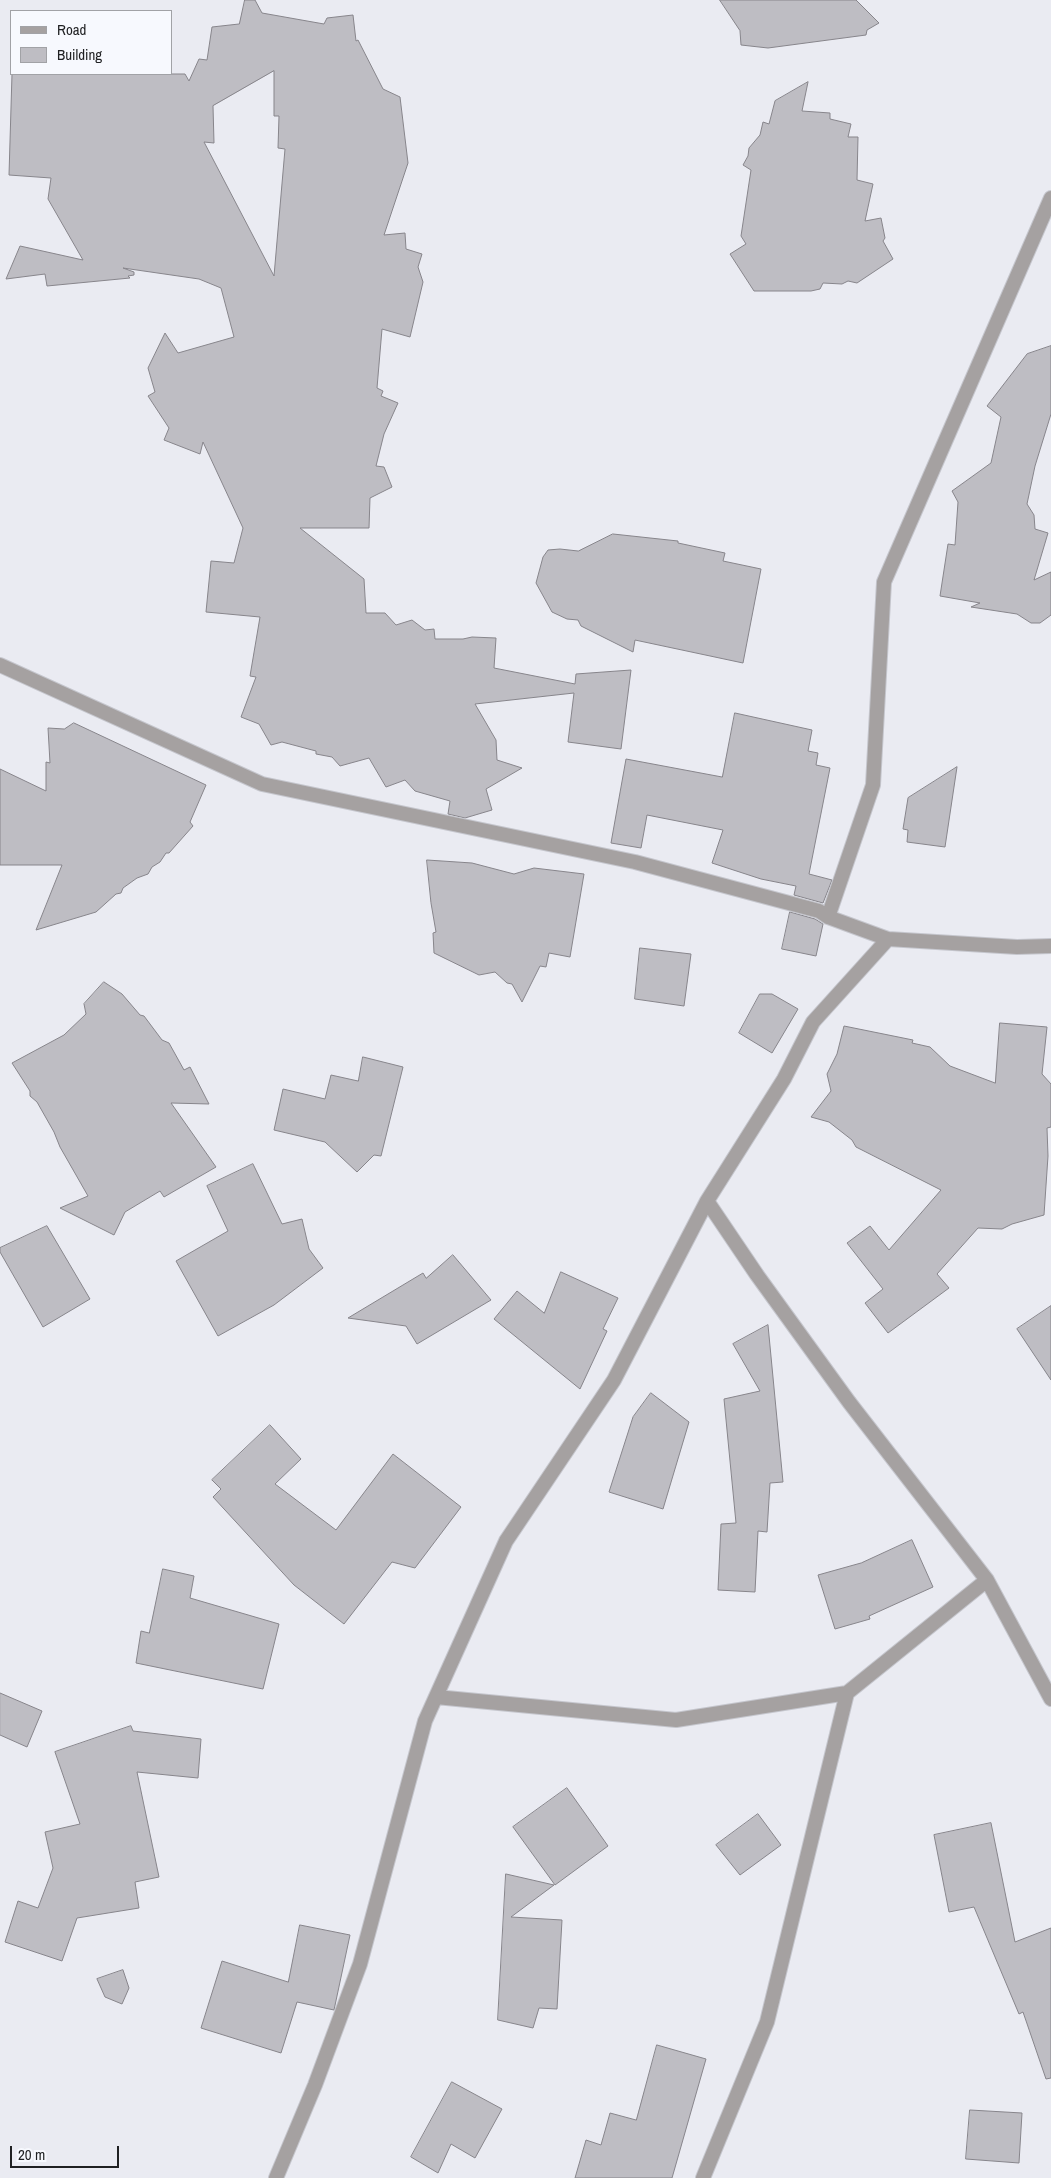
<!DOCTYPE html>
<html>
<head>
<meta charset="utf-8">
<style>
	body { margin:0 }
	#map { position:relative; width:1051px; height:2178px; overflow:hidden; background:#eaebf2; font-family:"Archivo Narrow",sans-serif }
	canvas { display:block }
	.legend { position:absolute; left:10px; top:10px; width:162px; height:65px; box-sizing:border-box; background:#f7f9fe; border:1px solid #a1a2a6; margin:0; padding:6px 9px; list-style:none; font-size:15px; color:#1f2022 }
	.legend li { display:flex; align-items:center; gap:10px; height:25px }
	.legend b { width:25px; border:1px solid #a1a2a6 }
	.scale { position:absolute; left:10px; top:2146px; width:109px; height:22px; box-sizing:border-box; border:2px solid #1f2022; border-top:0; padding-left:6px; font-size:15px; line-height:18px; white-space:nowrap; color:#1f2022; -webkit-text-stroke:4px #f7f9fe; paint-order:stroke }
</style>
</head>
<body>
<div id="map">
<canvas width="1051" height="2178"></canvas>
<ul class="legend">
<li><b style="height:6px;background:#a5a1a1"></b>Road</li>
<li><b style="height:14px;background:#bebdc3"></b>Building</li>
</ul>
<div class="scale">20 m</div>
</div>
<script>
const c = document.querySelector('canvas').getContext('2d');
c.lineJoin = 'round';
function fillPath(path, color) { c.fillStyle = color; c.fill(path, 'evenodd'); }
function stroke(path, color, width, dash) { c.strokeStyle = color; c.lineWidth = width; c.lineCap = dash ? 'butt' : 'round'; c.setLineDash(dash || []); c.stroke(path); }
const building = new Path2D(`
	M245,0h10l7,13 62,11 3,-6 26,-3 3,26 2,-1 25,49 17,8 8,66 -24,72 21,-2 1,16 16,5 -4,13 5,15 -13,55 -28,-8 -5,59 6,3 -2,5 17,7 -14,31 -8,32 8,1 8,20 -22,11 -1,30h-69l64,51 2,34h19l11,12 16,-5 13,10 9,-1 1,10h28l9,-2 24,1 -2,30 81,16 1,-10 55,-4 -10,79 -53,-7 6,-49 -99,11 21,36 1,20 25,8 -36,21 6,21 -27,8 -17,-4 2,-13 -35,-10 -10,-11 -19,7 -17,-29 -29,8 -8,-9 -16,-3v-3l-34,-9 -11,3 -12,-21 -18,-7 15,-40 -6,-1 10,-59 -54,-5 5,-51 23,2 9,-35 -40,-86 -3,12 -36,-14 5,-12 -21,-32 7,-4 -7,-24 17,-35 13,20 56,-16 -13,-49 -22,-9 -76,-11 11,4v3l-6,1 2,2 -83,8 -2,-12 -39,5 14,-33 63,14 -35,-61 3,-21 -42,-3 3,-101h173l4,7 10,-22 8,1 5,-33 27,-3zM274,71v45h5l-1,32 7,1 -11,127 -70,-134 10,1 -1,-37z
	M720,0h136l23,23 -12,7 -1,5 -98,13 -27,-3 -1,-14z
	M808,82l-6,29 28,2v6l21,5 -3,13h10l-1,43 16,4 -8,37 16,-3 4,20 -2,3 10,18 -36,24 -9,-2 -6,3 -19,-1 -3,6 -9,2h-57l-24,-37 16,-10 -5,-8 10,-66 -8,-5 5,-9 1,-8 11,-13 3,-13 6,2 6,-23z
	M1051,346v68l-16,52 -8,38 7,11 1,14 13,4 -14,47 17,-8v43l-11,8h-9l-14,-9 -46,-7 9,-4 -40,-7 8,-52 7,1 3,-43 -6,-11 39,-28 10,-46 -14,-11 40,-52z
	M613,534l65,7v2l47,10 -2,8 38,8 -18,94 -108,-23 -2,12 -52,-26 -3,-6 -11,-1 -15,-7 -16,-29 7,-26 5,-7 12,-1 18,2z
	M735,713l77,17 -4,21 10,2 -2,12 14,3 -21,106 23,6 -9,23 -29,-8 2,-9 -35,-7 -49,-16 11,-33 -76,-15 -6,33 -30,-5 15,-84 96,18z
	M74,723l132,62 -16,37 3,4 -24,27h-3l-6,9 -8,5 -4,7 -11,4 -14,10 -2,5 -5,1 -20,18 -60,18 26,-65h-62v-96l46,22v-29l4,1 -2,-35 16,1z
	M957,767l-12,80 -38,-5 1,-12 -5,-1 5,-31z
	M427,860l45,3 42,11 20,-6 50,6 -14,83 -21,-4 -3,14 -6,-1 -18,36 -10,-18 -5,-1 -12,-11 -16,3 -45,-22 -1,-20 3,-1 -5,-29z
	M790,912l25,7 8,5 -7,32 -34,-7z
	M640,948l51,6 -7,52 -49,-7z
	M104,982l18,12 18,21 4,1 18,24 7,3 15,27 6,-3 19,37 -38,-1 45,64 -52,30 -4,-6 -35,21 -11,23 -54,-27 28,-12 -28,-49 -6,-15 -17,-30 -7,-6v-5l-18,-28 52,-28 22,-21 -2,-10z
	M760,994h12l26,15 -26,44 -33,-20z
	M1000,1023l47,4 -5,47 9,10v43l-4,1 1,28 -4,59 -32,9 -10,5 -24,-1 -41,46 12,14 -61,45 -23,-30 18,-14 -36,-46 23,-17 19,24 52,-60 -85,-43 -4,-7 -23,-18 -18,-5 20,-26 -4,-17 10,-20 7,-28 69,14 -1,3 18,4 20,19 45,17z
	M363,1057l40,10 -22,89 -7,-1 -17,17 -32,-30 -51,-12 9,-41 42,10 6,-24 27,6z
	M253,1164l29,60 20,-5 7,30 14,19 -49,37 -56,31 -42,-75 52,-30 -21,-45z
	M47,1226l43,73 -47,28 -43,-75v-4z
	M453,1255l38,45 -74,44 -11,-18 -58,-8 75,-45 3,5z
	M561,1272l57,26 -15,31 4,2 -27,58 -86,-70 23,-28 27,22z
	M1051,1306v74l-34,-51z
	M768,1325l15,157 -13,1 -3,49 -9,-1 -3,61 -37,-2 3,-66 15,-1 -12,-124 36,-8 -27,-47z
	M651,1393l38,29 -26,87 -54,-17 24,-75z
	M270,1425l31,34 -26,25 61,46 57,-76 68,53 -46,61 -23,-6 -48,62 -50,-39 -81,-88 8,-8 -9,-9z
	M912,1540l21,47 -64,29 1,3 -35,10 -17,-54 43,-12z
	M163,1569l31,7 -4,22 89,26 -16,65 -127,-26 5,-32 8,2z
	M0,1693l42,18 -15,36 -27,-12z
	M131,1726l2,5 68,8 -3,39 -61,-6 22,105 -24,5 4,26 -62,10 -15,43 -57,-19 13,-41 20,7 15,-40 -8,-36 35,-8 -25,-72z
	M567,1788l41,58 -53,39 -42,-58z
	M758,1814l23,31 -41,30 -24,-30z
	M991,1823l24,119 36,-14v150l-5,1 -23,-67 -4,2 -45,-107 -25,5 -15,-77z
	M506,1874l48,11 -43,32 51,3 -5,89 -18,-1 -6,20 -35,-8z
	M300,1925l50,10 -16,75 -37,-8 -16,51 -80,-25 21,-67 66,21z
	M123,1970l6,18 -7,16 -17,-7 -8,-18z
	M657,2045l49,14 -34,119h-97l11,-38 15,5 9,-32 26,7z
	M452,2082l50,27 -27,49 -24,-14 -13,29 -27,-16z
	M970,2110l52,3 -3,50 -53,-4z`);
fillPath(building, '#bebdc3');
stroke(building, '#87858b', 1);
const minor = new Path2D(`
	M0,665l262,119 373,78 184,49 9,6 60,22 129,8 34,-1
	M828,917l45,-132 11,-203 167,-384
	M707,1201l50,74 92,127 138,178 64,119
	M436,1697l240,23 171,-27 140,-113
	M276,2178l39,-93 45,-121 65,-243 81,-180 108,-161 93,-179 77,-122 29,-57 75,-83
	M703,2178l64,-156 80,-329`);
stroke(minor, '#c5c6cd', 16);
stroke(minor, '#a5a1a1', 14);
</script>
</body>
</html>
